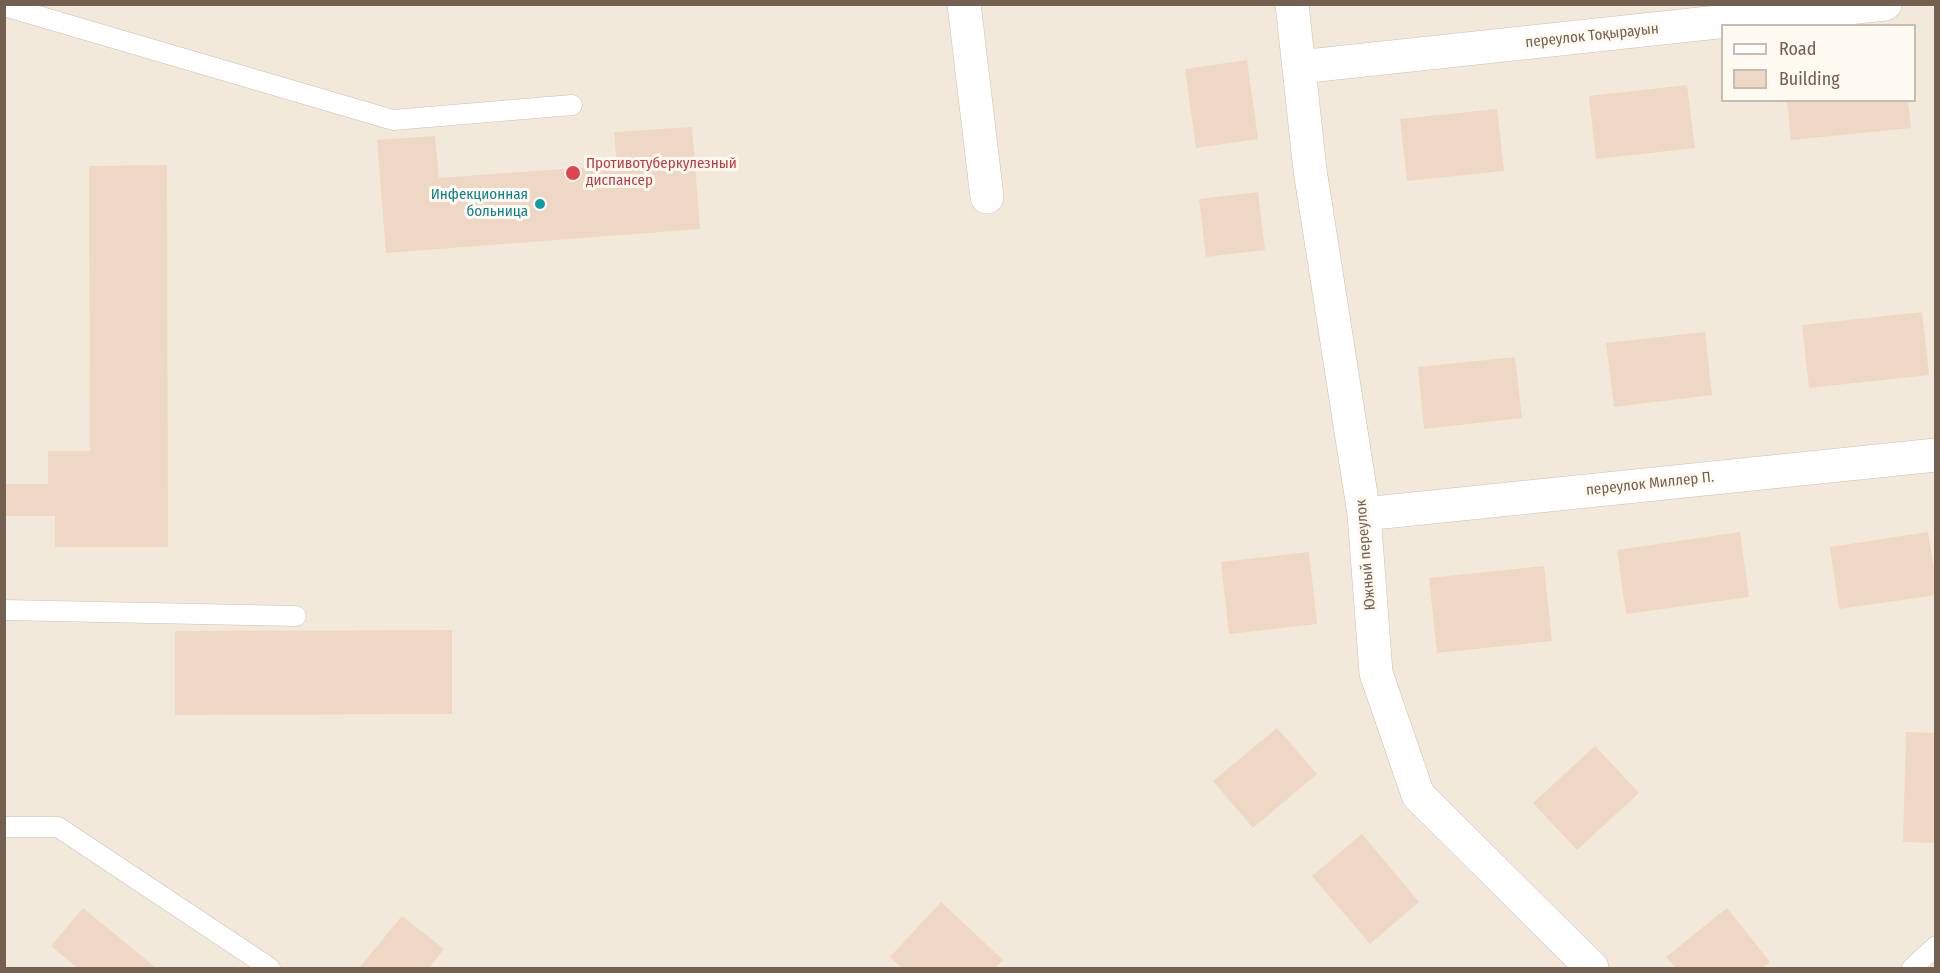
<!DOCTYPE html>
<html>
<head>
<meta charset="utf-8">
<style>
	body { margin:0 }
	#map { position:relative; width:1940px; height:973px; overflow:hidden; background:#fbf6eb; font-family:"Fira Sans Condensed",sans-serif }
	canvas { display:block }
	.frame { position:absolute; inset:0; border:6px solid #746050; pointer-events:none }
	.legend { position:absolute; left:1721px; top:24px; width:195px; height:78px; box-sizing:border-box; background:#fefaf1; border:2px solid #c7bcb1; margin:0; padding:8px 10px; list-style:none; font-size:18px; color:#746050 }
	.legend li { display:flex; align-items:center; gap:12px; height:30px }
	.legend b { width:30px; border:2px solid #c7bcb1 }
</style>
</head>
<body>
<div id="map">
<canvas width="1940" height="973"></canvas>
<div class="frame"></div>
<ul class="legend">
<li><b style="height:8px;background:#fff"></b>Road</li>
<li><b style="height:16px;background:#eed8c5"></b>Building</li>
</ul>
</div>
<script>
const c = document.querySelector('canvas').getContext('2d');
c.lineJoin = 'round';
function fillPath(path, color) { c.fillStyle = color; c.fill(path, 'evenodd'); }
function stroke(path, color, width, dash) { c.strokeStyle = color; c.lineWidth = width; c.lineCap = dash ? 'butt' : 'round'; c.setLineDash(dash || []); c.stroke(path); }
function drawText(font, color, halo, rows, align = 'center') {
  c.font = font + ' "Fira Sans Condensed",sans-serif'; c.lineWidth = 6; c.setLineDash([]); c.textBaseline = 'middle'; c.strokeStyle = halo; c.fillStyle = color; for (const [text, x, y, turn = 0] of rows) {
    c.save(); c.translate(x, y); c.rotate((+turn || 0) * Math.PI / 180); c.textAlign = isNaN(turn) ? turn : align; if (halo) c.strokeText(text, 0, 0); c.fillText(text, 0, 0); c.restore();
  }
}
fillPath(new Path2D(`
	M5,5h1930v963h-1930zM1722,26h192v74h-192z`), '#f2e9da');
fillPath(new Path2D(`
	M1247,60l11,79 -62,9 -11,-79z
	M1687,85l8,63 -99,11 -7,-63z
	M1787,100h121l3,28 -120,12z
	M1497,109l7,62 -97,10 -7,-62z
	M692,127l8,102 -314,24 -9,-113 58,-4 4,42 178,-13 -3,-33z
	M167,165l1,382h-113v-31h-51v-32h44v-33h42l-1,-285z
	M1258,192l7,58 -59,7 -7,-58z
	M1922,312l7,63 -120,13 -7,-63z
	M1705,332l7,63 -98,12 -8,-64z
	M1515,357l7,61 -98,11 -6,-62z
	M1740,532l9,65 -123,17 -9,-64z
	M1928,532l8,50v13l-97,14 -9,-62z
	M1309,552l8,72 -88,10 -8,-72z
	M1544,566l8,75 -115,12 -8,-75z
	M452,630v84l-277,1v-84z
	M1277,728l40,46 -64,54 -40,-47z
	M1906,732l30,1v110l-33,-1z
	M1595,746l44,47 -62,57 -44,-47z
	M1362,834l57,68 -49,42 -58,-68z
	M941,902l62,58 -8,8h-93l-12,-11z
	M83,908l28,23 45,37h-78l-7,-5 -20,-17z
	M1727,908l43,54 -8,6h-86l-10,-11z
	M402,916l42,33 -15,19h-70z`), '#eed8c5');
const service = new Path2D(`
	M4,6l389,114 179,-15
	M4,610l292,6
	M4,827h54l212,141
	M1912,968l24,-22`);
const minor = new Path2D(`
	M964,4l23,193
	M1292,4l18,166 54,344 12,159 42,122 174,173
	M1299,67l586,-63
	M1364,514l572,-59`);
stroke(service, '#ccbfb1', 21);
stroke(minor, '#ccbfb1', 34);
stroke(service, '#fff', 20);
stroke(minor, '#fff', 33);
for (const [x, y, r, color] of [
	[573,173,8,"#e0444e"],
	[540,204,6,"#0f9aa8"]
]) { const dot = new Path2D(); dot.arc(x, y, r, 0, 2 * Math.PI); c.fillStyle = color; c.fill(dot); stroke(dot, '#fefaf1', 2); }
drawText('15px', '#746050', '#fefaf1', [
	["переулок Тоқырауын",1592,36,-6],
	["переулок Миллер П.",1650,484,-6],
	["Южный переулок",1366,555,-95]
]);
drawText('15px', '#be3a42', '#fefaf1', [
	["Противотуберкулезный",586,164],
	["диспансер",586,181]
], 'left');
drawText('15px', '#0d838f', '#fefaf1', [
	["Инфекционная",528,195],
	["больница",528,212]
], 'right');
</script>
</body>
</html>
